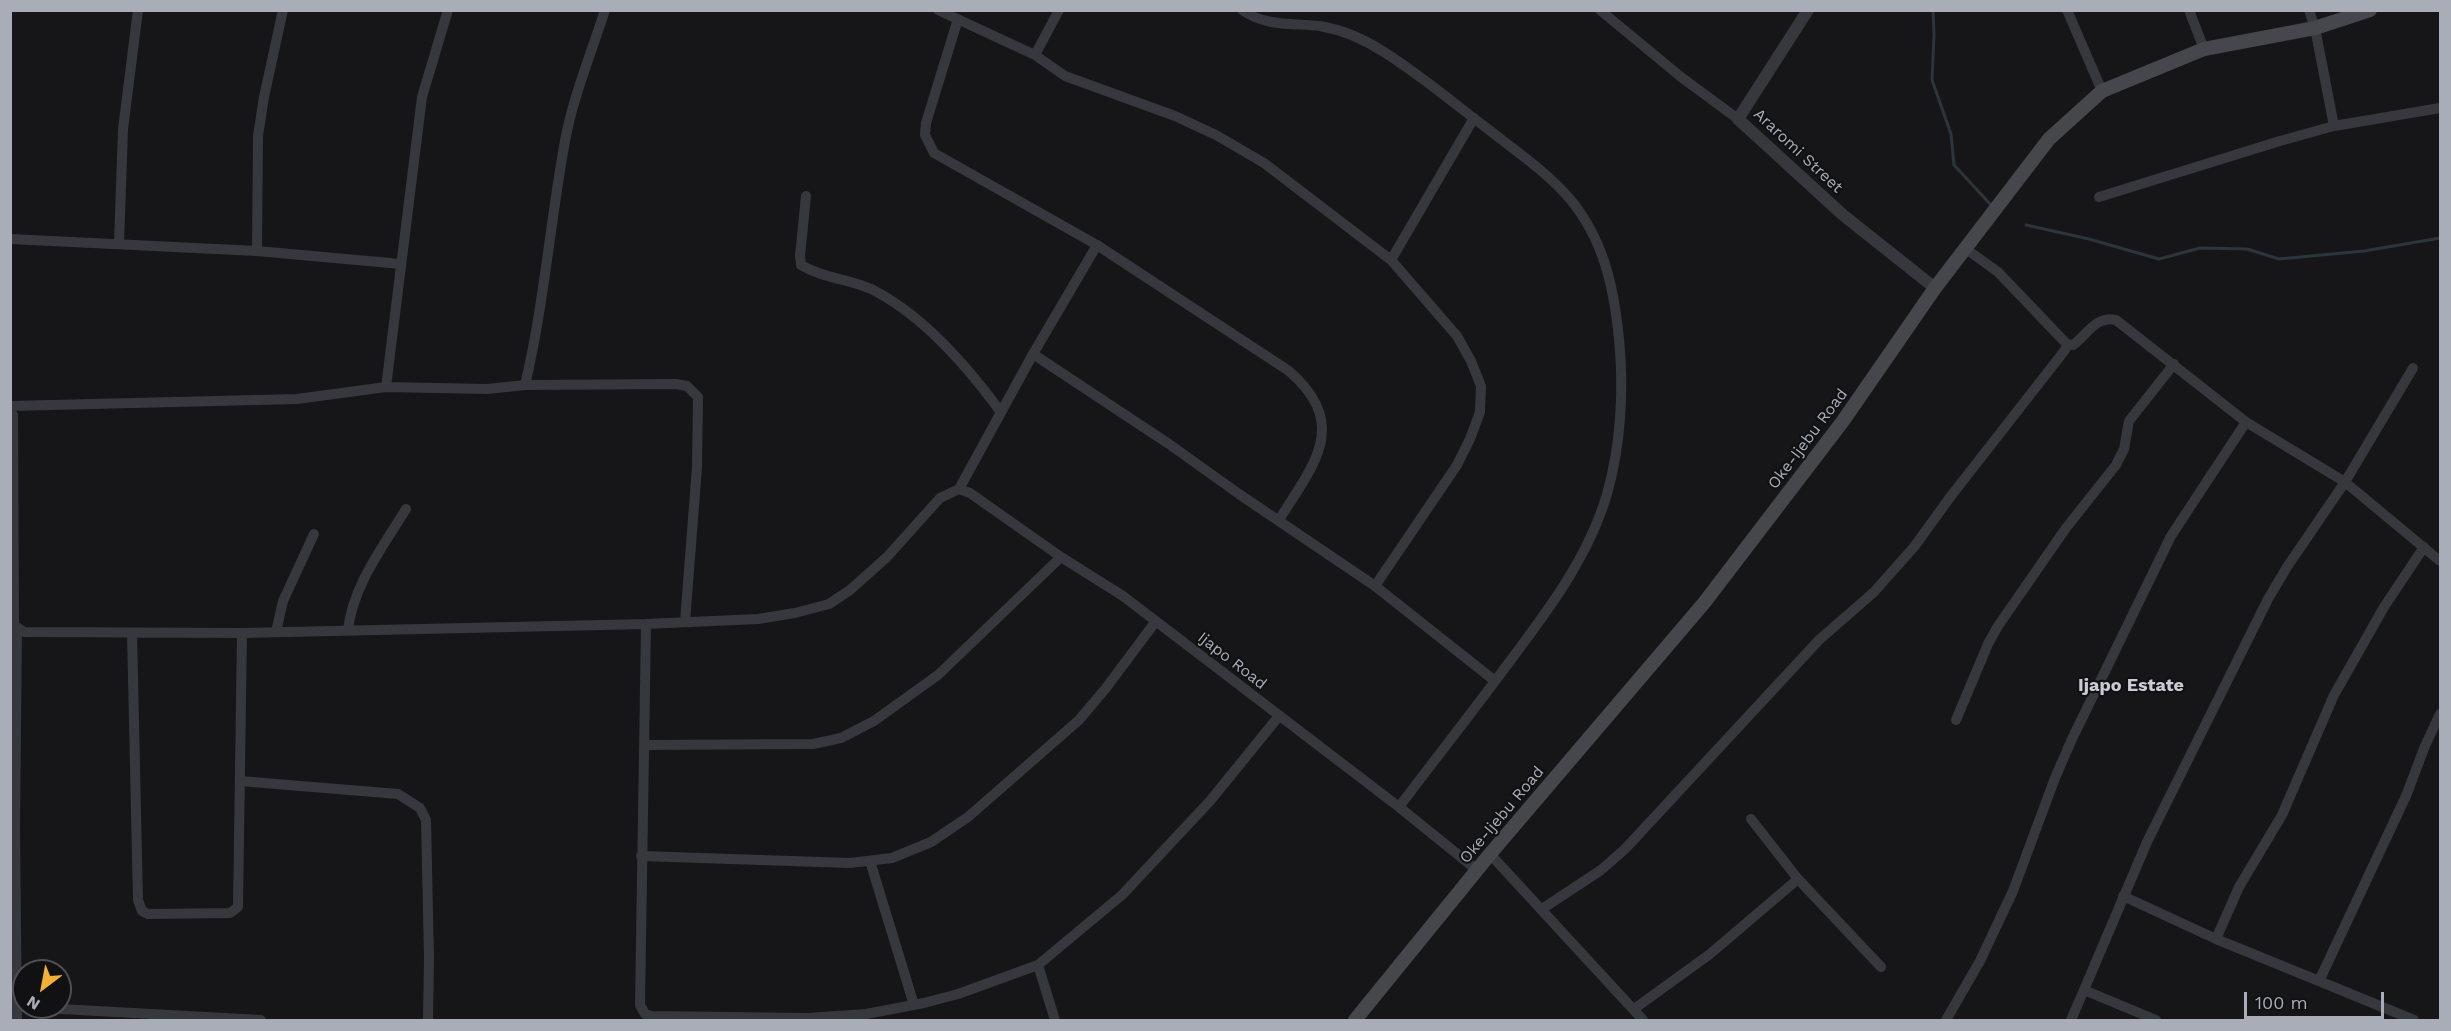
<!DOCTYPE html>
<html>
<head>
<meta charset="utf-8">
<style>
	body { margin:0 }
	#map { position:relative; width:2451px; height:1031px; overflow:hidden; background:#161618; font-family:"Work Sans",sans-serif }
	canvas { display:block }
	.frame { position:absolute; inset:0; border:12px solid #a8adb8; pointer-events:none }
	.north { position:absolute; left:12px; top:959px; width:60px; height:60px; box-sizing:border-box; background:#111113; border:2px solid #4d4f55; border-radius:50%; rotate:212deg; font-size:16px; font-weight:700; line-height:24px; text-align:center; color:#a8adb8 }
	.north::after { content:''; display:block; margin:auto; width:21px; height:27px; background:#f2b134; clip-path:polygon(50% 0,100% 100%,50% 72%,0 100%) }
	.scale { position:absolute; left:2244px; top:992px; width:140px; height:27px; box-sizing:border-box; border:3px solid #a8adb8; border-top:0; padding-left:8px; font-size:18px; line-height:21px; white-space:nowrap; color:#a8adb8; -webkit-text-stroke:4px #111113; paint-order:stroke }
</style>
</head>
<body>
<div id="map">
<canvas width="2451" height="1031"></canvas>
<div class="frame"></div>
<div class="north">N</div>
<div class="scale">100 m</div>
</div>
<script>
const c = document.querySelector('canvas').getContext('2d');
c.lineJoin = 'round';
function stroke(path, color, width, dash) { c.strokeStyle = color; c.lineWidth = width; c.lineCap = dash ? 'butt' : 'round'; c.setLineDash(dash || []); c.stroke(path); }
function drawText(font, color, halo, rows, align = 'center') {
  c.font = font + ' "Work Sans",sans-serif'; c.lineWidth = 4.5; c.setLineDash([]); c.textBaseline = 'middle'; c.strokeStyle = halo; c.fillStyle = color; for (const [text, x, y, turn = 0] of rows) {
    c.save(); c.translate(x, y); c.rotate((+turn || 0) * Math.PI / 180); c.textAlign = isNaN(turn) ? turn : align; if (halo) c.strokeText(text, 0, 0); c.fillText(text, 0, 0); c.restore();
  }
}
stroke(new Path2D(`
	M1933,10l1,25 -2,45 19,54 3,31 38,41
	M2026,225l63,14 70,20 41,-11 47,1 32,10 85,-8 76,-13`), '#2c353c', 3);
stroke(new Path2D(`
	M938,10l97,45 24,-45
	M1242,10c24,17 51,13 78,16 23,4 44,13 64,26 35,22 67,49 100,74 29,23 62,45 86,73 34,41 44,89 49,140 5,50 2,106 -12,155 -18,62 -58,115 -97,167 -36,49 -74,97 -111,146
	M1600,10l81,67 57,42
	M2067,10l35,81
	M2189,10l15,39
	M2309,10l6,18 19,98
	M958,19l-32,104 -1,12 9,18 163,92 192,126c62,54 24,94 -10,149
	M1035,55l30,21 110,40 41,19 48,28 127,97 66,76 14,25 10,25 -1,26 -10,27 -13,26 -82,121
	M806,196l-6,60 1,9c21,13 48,14 70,24 51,25 96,77 129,122
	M2099,197l181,-56 54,-15 106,-18
	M10,239l247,12 144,13
	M119,244l4,-115 15,-119
	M1097,245l-64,109 136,90 70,50 136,92 120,95
	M257,251l1,-115 6,-39 19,-87
	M1391,260l83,-142
	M2067,344l6,1c14,-10 23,-30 43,-25l130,102 99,60 95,79
	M525,385c19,-80 25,-162 40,-244 8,-44 26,-87 40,-131
	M386,387l36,-290 26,-87
	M10,406l287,-7 89,-12 101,2 38,-4 151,-1 11,2 11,11 -1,70 -12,155
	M10,411l3,4 1,210 10,7 218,1 404,-9 112,-5 37,-6 34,-9 21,-14 37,-33 53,-59 19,-9 74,-135
	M959,489l11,4 91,64 62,39 276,211 78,63
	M646,624l-6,381 5,9 6,2 156,2 59,-4 58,-11 34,-9 80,-29 84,-70 88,-94 69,-85
	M348,630c5,-45 35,-83 58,-121
	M276,632l7,-31 31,-67
	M132,633l6,267 4,11 6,3 82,-1 8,-6 4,-274
	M1956,720l32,-76 10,-18 68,-98 50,-63 8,-16 5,-28 45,-57
	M645,745l168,-1 28,-6 33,-17 64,-46 123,-118
	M240,781l158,13 22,14 6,12 3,138 -1,62
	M1490,854l153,166
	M641,856l209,7 42,-5 39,-16 37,-25 111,-97 27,-32 50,-67
	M870,861l44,144
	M1798,879l83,88
	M2123,896l93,43 103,42 87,-185 19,-50 15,-32
	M1542,909l59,-39 24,-21 194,-209 55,-48 40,-45 37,-51 114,-146 2,-6 -5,-5 -64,-67 -32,-23
	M2216,939l23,-52 43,-72 52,-120 50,-88 40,-60
	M1038,965l17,55
	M2319,981l95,39
	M2084,990l63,-148 121,-243 19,-32 58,-85 68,-114
	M24,1007l237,13
	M1634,1009l76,-55 88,-75 -47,-60
	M17,1020l-2,-192 2,-199
	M1946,1020l34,-59 33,-70 42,-113 17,-39 99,-203 75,-114
	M2071,1020l13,-30 72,30`), '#37383d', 10);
stroke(new Path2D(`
	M1808,10l-70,109 105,96 92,73`), '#37383d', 12);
stroke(new Path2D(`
	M1355,1020l135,-166 214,-251 139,-182 92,-133 114,-149 53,-48 102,-42 111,-21 55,-18`), '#45474d', 14);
drawText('16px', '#a8adb8', '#111113', [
	["Araromi Street",1798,151,43],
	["Oke-Ijebu Road",1808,439,-53],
	["Ijapo Road",1232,661,38],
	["Oke-Ijebu Road",1502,815,-50]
]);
drawText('bold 18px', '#c9ccd4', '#111113', [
	["Ijapo Estate",2131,686]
]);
</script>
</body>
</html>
